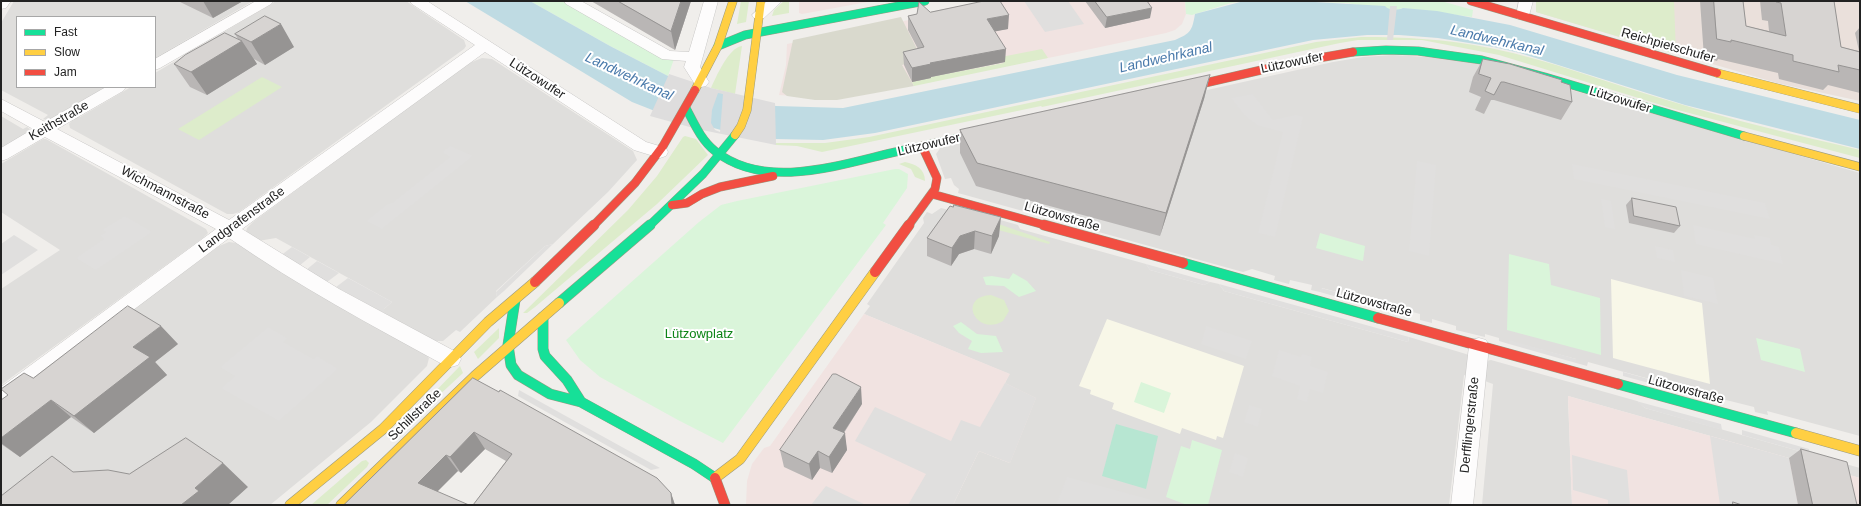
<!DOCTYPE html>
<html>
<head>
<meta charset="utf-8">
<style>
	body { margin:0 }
	#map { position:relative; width:1861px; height:506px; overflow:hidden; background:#f0eeeb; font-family:Helvetica,sans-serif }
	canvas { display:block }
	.frame { position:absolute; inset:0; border:2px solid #222; pointer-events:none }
	.legend { position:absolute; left:16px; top:16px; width:140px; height:72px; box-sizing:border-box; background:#fff; border:1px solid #a7a7a7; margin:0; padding:5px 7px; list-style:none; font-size:12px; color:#222 }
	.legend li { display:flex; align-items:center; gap:8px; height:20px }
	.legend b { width:20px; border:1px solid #a7a7a7 }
</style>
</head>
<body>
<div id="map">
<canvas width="1861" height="506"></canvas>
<div class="frame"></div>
<ul class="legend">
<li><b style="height:5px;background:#16e098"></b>Fast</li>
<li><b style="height:5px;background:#ffcf43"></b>Slow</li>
<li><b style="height:5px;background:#f24e42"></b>Jam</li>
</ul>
</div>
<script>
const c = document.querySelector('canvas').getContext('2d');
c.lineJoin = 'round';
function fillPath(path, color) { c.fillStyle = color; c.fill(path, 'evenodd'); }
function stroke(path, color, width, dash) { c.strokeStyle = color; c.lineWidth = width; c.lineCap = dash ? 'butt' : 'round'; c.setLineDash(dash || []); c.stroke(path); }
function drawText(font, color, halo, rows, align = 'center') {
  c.font = font + ' Helvetica,sans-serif'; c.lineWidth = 4; c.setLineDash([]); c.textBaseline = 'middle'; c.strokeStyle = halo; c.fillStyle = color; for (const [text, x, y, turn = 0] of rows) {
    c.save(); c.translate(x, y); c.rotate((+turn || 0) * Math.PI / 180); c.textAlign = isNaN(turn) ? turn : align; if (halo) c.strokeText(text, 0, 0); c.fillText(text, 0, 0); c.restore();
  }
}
fillPath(new Path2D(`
	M14,1h239l-98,57v-41h-138v70h89l-53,32 -6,1 -4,-1 5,-4 -47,-25v-67z
	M276,1h130l58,39 2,6 -2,3 -225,163 -6,2h-6l-157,-86 -1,-4 8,-9 3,2 51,-30h24v-14z
	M1393,55l51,3 37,6 379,109v263l-93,-25 1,4 -13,-3 -1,-5 -40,-10v4l-13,-4 -1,-4 -112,-31 -1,4 -11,-3v-4l-67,-18v3l-10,-3v-3l-14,-4v3l-29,-7v-4l-24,-7v4l-12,-3v-6l-57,-15 -1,5 -11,-3v-5l-29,-8 -2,4 -9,-2 1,-5 -22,-5 -1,4 -15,-4 1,-4 -23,-7 -9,3 -285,-79 1,-4 -5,-4 -3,-7 -6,1 -9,-25 5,-7 73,-14 319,-71 30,-5z
	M482,58l10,1 112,73 29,19 4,9 -29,32 -55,52 -8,2 -49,45 1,6 -37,35 -4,-2 -13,11h-8l-51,-28v-4l8,-7 -116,-64 -18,3 -12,-9 1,-4 6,-6 214,-158z
	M1,116l22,13 4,-2 4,3 -30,19z
	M43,139h3l160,90 2,4 -5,5 -202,147v-96l59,-39 -59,-38v-48z
	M951,206l67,19 2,4 126,35 4,6 54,15 6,-3 9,2 5,7 184,51 1,-5 57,17 4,2 -1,20 -5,-1 -15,130h-496l26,-54 31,12 -5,-80 4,-9 -145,-60 6,-8 -3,-2 57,-81 -1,-5 4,-6 5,2 9,-6 8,2z
	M229,242l7,1 190,111 3,4 -2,8 -56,56 -101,83h-269v-99l218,-160z
	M1491,360l146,41 8,7 215,60v10l-292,-82 4,109h-90l11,-121 -11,-4 4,-19z`), '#dfdedc');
fillPath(new Path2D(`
	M799,1h74l-71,13 -3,-1z
	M1005,1h180l1,13 -4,10 -7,6 -9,3 -108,23 -201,39 -33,3 -45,-3 7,-30 1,-21z
	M864,314l146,60 -5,9 31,15 -26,65 -31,-12 -26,54h-207l1,-24 5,-17 12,-16 6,-2z
	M1568,396l292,82v27h-288z`), '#f1e3e1');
fillPath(new Path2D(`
	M1611,279l91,24 8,81 -97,-26z
	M1107,319l137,47 -21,72 -6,-2 -1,4 -34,-12 -2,6 -68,-25 2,-6 -24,-9 1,-4 -12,-4z`), '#f8f7e8');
fillPath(new Path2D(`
	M1536,1h324v100l-83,-18 -241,-71z`), '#eae0db');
fillPath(new Path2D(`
	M901,17l21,42 -20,6 12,21 -77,14h-22l-28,-4 -5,-4 11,-52z`), '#d9d9cd');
fillPath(new Path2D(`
	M741,1h8l-3,21 -9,2z
	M784,1h5v12l-17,3 2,-6z
	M1536,1h138l2,53 -140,-42z
	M1361,37c43,0 86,2 129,11 61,12 120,36 180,53 62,19 126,34 190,49v8l-186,-49 -175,-54 -77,-15h-64l-18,3 -298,64 -1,-1 -219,46 -25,-6 -21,-1 -1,-2h50l44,-6 447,-95z
	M742,46l-7,48 -24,-6c5,-11 18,-41 31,-42z
	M1042,49l6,9 -134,28 -2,-4 19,-4 -1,-1 74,-14 -3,-6z
	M262,77l20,10 -83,53 -21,-11z
	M685,136l11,3 12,16 -51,49 -122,103 -8,6h-4l105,-103 29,-34 26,-39z
	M905,162c11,2 20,7 20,19l-10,-4 -4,-8 -12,-5z
	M993,222l57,20 -1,2 -54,-15z
	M991,295l13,5 5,11 -6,10c-26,16 -47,-24 -12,-26z
	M499,328v10l-21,21 -4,-7z
	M460,366l3,7 -70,65v-3z
	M366,460l3,3 -2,4 -40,38h-16l51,-44z`), '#ddeccb');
fillPath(new Path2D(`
	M530,1h35l109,58 -6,17 -58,-30z
	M1185,1h59l-13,2 -39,12 -6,-1z
	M1298,1h143l32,9 -1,7 -69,-9c-12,6 -43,-4 -58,-5 -16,-1 -32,-1 -47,-2z
	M895,169h4l9,5 -1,14 -24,35 3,2 -163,218 -45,-23 -78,-43 -20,-17 -14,-20 133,-118 22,-17 16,-4z
	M1320,233l45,13 -2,15 -47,-13z
	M1509,254l40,10 2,21 49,13 1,57 -94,-25z
	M1013,273l14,8 9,10 -17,6 -15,-11 -18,-1 -3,-8 9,-1 17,3z
	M961,322l16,12 19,2 7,16 -22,1 -13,-4 4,-8 -13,-8 -6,-7z
	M1756,338l44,11 5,23 -44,-12z
	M1141,382l30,11 -7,20 -30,-11z
	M1192,440l30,10 -14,55h-21l-21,-8 15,-51 9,3z`), '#daf5da');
fillPath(new Path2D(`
	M1116,424l42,12 -12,53 -44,-13z`), '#b7e6d2');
fillPath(new Path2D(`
	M1024,1h44l16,23 -39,8z
	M1253,94l20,26 23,-5 7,2 -28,120 -17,-4 25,-101 -26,-7 -13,-10 -13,-17z
	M450,146l23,10 -91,73 -16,-8 20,-16 6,-2 58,-46 -8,-5z
	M1417,161l19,4 -7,91 -20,-5z
	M1572,164l193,39 5,16 -196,-40z
	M1601,199l10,2 4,28 -10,-2z
	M125,216l27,16 -56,38 -20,-12 28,-19 -4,-3 6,-4 -4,-2z
	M1693,225l62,14 -1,-4 16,3 1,7 8,2 4,17 -87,-20z
	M14,235l24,15 -37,25v-31z
	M553,244l-49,47 -7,6 -1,-5 49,-46z
	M1655,246l18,4 2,12 -18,-4z
	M292,247l18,10 -11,9 -19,-10z
	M317,261l22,12 -12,9 -21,-12z
	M1146,264l64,18 -6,3 -54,-15z
	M1681,270l32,8 5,26 -34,-8z
	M348,278l44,24 -8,7v4l-48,-26z
	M1219,284l190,53 -1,5 -184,-51z
	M1321,288l30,8v5l-31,-9z
	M1362,299l43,11 -1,5 -42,-11z
	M1206,326l46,15 -6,18 -45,-15z
	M268,327l19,11 -4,4 30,17 4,-3 21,13 -59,52 -58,-33 14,-12 -15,-9z
	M1509,340l67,19v4l-67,-19z
	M1279,350l22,7 1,-3 10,3 -2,9 18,6 -5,21 -13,-4 -3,13 -10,-3 3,-13 -28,-10z
	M1623,372l77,21 1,4 -78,-21z
	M1005,383l31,15 -26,65 -31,-12 -26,54h-45l18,-31 -71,-33 20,-34 76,34 10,-21 19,7z
	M519,390l45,25 96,53 -9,2 -133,-74z
	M1636,401l85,23 1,6 -77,-22z
	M1249,405l13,4 -4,18 -14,-5z
	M1742,430l67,19 1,5 -68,-19z
	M1710,436l79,22 9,47h-78z
	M1235,453l13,5 -5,19 -14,-5z
	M1572,455l55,15 3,35h-22v-5l-35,-10z
	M1067,477l103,28h-114z
	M826,486l40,19h-55z`), '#e0dfde');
fillPath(new Path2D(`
	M465,1h65l80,45 58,30 49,16 59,14 67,2 332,-68c16,-7 17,-9 20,-26l49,-13h54l87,5c4,5 13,4 18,2l34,3 73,14 167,50 183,45v29l-175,-44 -165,-52 -26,-6 -56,-9 -39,-3h-32l-54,5 -438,93 -52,7 -48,-1 -54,-9 -56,-15 -33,-13z`), '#bfdbe3');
fillPath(new Path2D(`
	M1390,6h7l-4,34h-6z
	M669,74l42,14 64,15 1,42 -79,-16 -47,-13zM718,93l5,1 -3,38 -5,-2 -4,-7 1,-13z`), '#dedddd');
const street = new Path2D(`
	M1,1h10l-5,7 -5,1z
	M256,1h17l-2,3 -111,64 -5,2v-11z
	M410,1h17l219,141 20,6 2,4 -2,4 -6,2 -26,-8 -149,-98 -243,177 97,60 119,64 3,6 -3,6 -7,2 -7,-2c-73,-40 -146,-79 -215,-127l-221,166 -7,3v-20l215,-158 -171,-92 -38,22 -6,2v-13l32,-19 -32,-18v-12l44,23 61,-35h20l-3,4 -66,38 172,91 246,-175 -63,-41z
	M564,1h17l89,50 19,1 15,-51h14l-18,66 9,15 -3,4 -5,1 -5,-1 -12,-19 2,-6 -24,-2 -96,-55z
	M767,1h15l-18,17h-10l-2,-3z
	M1519,1h14l-5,18h-10l-2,-3z
	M1479,338l7,2 3,6 -16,159h-22l18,-159 3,-6z`);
const fastFar1 = new Path2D(`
	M718,46l27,-11 180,-34
	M1353,52l33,-2 32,1 64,9 63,17 199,59
	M686,108c8,15 15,32 29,43 49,39 121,15 176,2 33,-7 65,-15 98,-22
	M649,226l54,-52 32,-39`);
const fast = new Path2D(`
	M1183,263l195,55
	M515,300l-7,45 3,20 7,10 32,19 31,8 113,62 21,14
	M559,303l91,-78
	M543,317v32l2,7 22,24 14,22
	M1618,384l178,49`);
const slowFar1 = new Path2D(`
	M1717,73l143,36
	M695,90l23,-44 15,-45
	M735,135l6,-9 6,-16 14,-109
	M1744,136l116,31`);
const slow = new Path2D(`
	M1796,433l64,18
	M715,478l25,-19 135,-187
	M290,505l93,-76 105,-107 47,-40
	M341,505l134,-129 84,-73`);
const jamFar1 = new Path2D(`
	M1471,1l246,72
	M1179,89l117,-27 57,-10
	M932,194l116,32
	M672,205l15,-2 15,-9 18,-7 53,-11
	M593,226l42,-43 28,-37 32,-56
	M908,226l27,-37 2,-11 -15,-32`);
const jam = new Path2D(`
	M1044,225l139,38
	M875,272l34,-47
	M535,282l59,-57
	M1378,318l240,66
	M715,478l10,27`);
stroke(street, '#c9c8c7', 1);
stroke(fastFar1, '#999a82', 9);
stroke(fast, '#999a82', 11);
stroke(slowFar1, '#999a82', 9);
stroke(slow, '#999a82', 11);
stroke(jamFar1, '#999a82', 9);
stroke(jam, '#999a82', 11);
fillPath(street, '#fdfcfc');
stroke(fastFar1, '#16e098', 8);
stroke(fast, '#16e098', 10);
stroke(slowFar1, '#ffcf43', 8);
stroke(slow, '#ffcf43', 10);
stroke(jamFar1, '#f24e42', 8);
stroke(jam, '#f24e42', 10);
fillPath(new Path2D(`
	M178,1h65l-30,17z
	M591,1h100l-16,49z
	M1085,1h62l3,17 -45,10z
	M1700,1h43l3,25 23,5 -1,-10 -6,-1 -2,-19h74l7,46 18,4 -4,-18 5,-6v66l-32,-8 -5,5 -44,-11 -1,-6 -60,-14 -1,2 -13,-4z
	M930,12l78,17 -13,2 10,31 -74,15v1l-19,4 -8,-17 -1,-13 15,-3 -10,-19v-14z
	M235,34l59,13 -29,18 -11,-6 3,5 -50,31 -17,-8 -16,-23 64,-25z
	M1483,59l78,23 11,20 -11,18 -67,-20h-3l-7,14 -9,-4 6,-13 -12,-5 4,-15z
	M1210,75l-6,24 -44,137 -184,-50 -16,-33v-23z
	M1632,198l48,28 -6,7 -45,-10 -3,-18z
	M950,206l49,30 -8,18 -17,-5 -15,5 -8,12 -24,-10v-18z
	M178,344l-23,18 12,13 -73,58 -23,-16 -51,40 -19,-13v-44l32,-22z
	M473,378l198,115 4,12h-202l33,-44 -21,-12 -24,24 -3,-2 -114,34z
	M862,404l-18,29 3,17 -15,23 -12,-5 -8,12 -28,-13 -4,-17z
	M1801,449l56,56h-59l-9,-47z`), '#b9b6b5');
fillPath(new Path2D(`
	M203,1h40l-30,17z
	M681,1h10l-16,49 -4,-19z
	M1152,8l-2,10 -45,10 2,-11z
	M1009,15l-1,14 -21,4v-14z
	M281,24l13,23 -29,18 -14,-23z
	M242,41l15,23 -50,31 -16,-23z
	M1006,49l-1,13 -74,15v1l-19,4v-14l18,-5z
	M1210,75l-6,24 -44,137 6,-23z
	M1001,217l-2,19 -8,18 1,-18z
	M975,231l-1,18 -15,5 -8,12 1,-18 8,-12z
	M161,326l17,18 -23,18 12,13 -73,58 -20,-17 59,-69z
	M861,387l1,17 -26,40 -3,-16z
	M51,400l20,17 -51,40 -19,-14v-5z
	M474,432l11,17 -24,24 -11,-16z
	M845,433l2,17 -15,23 -3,-16z
	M818,451l2,17 -8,12 -3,-16z
	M446,455l12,16 -28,28 -12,-16z
	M223,463l25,24 -20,18h-47l14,-17z
	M671,493l4,12h-3z`), '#969493');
const building = new Path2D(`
	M618,1h63l-10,30z
	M984,1h16l9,14 -22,4 19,30 -76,14 1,1 -19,4 -9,-16 21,-5 -16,-31 9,-2 2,-12 11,10z
	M1095,1h52l5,7 -45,9z
	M1714,1h29l3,25 40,10 -5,-33 -5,-1v-1h58l7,46 19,5v18l-22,-5 1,7 -46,-11v-6l-62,-15v2l-14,-3z
	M265,16l16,8 -30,18 -16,-8z
	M225,33l17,8 -51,31 -17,-8 11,-9z
	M1483,59l27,5 52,16 -1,2 9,3 2,17 -68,-20h-3l-7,13 -9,-4 6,-13 -12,-4z
	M1210,75l-44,138 -189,-50 -17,-33z
	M1632,198l44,9 4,19 -46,-10z
	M954,205l47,12 -9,19 -17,-5 -15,5 -8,12 -25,-10 23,-32 3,1z
	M128,306l33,20 -28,21 17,10 -76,59 -23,-16 -50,38v-38l7,-5 -7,-6 23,-16 9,5z
	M833,374h3l25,13 -28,41 12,5 -16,24 -11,-6 -9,13 -29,-14z
	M473,378l26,14 1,-2 157,88 14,15 1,12h-199l39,-51 -38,-22 -24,25 -4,-2 -28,28 51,22h-125z
	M186,438l37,25 -28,25 4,3 -18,14h-180v-9l51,-40 21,16 35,-2 21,4z
	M1801,449l46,13 10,43h-44z
	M1733,502l9,3h-9z`);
fillPath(building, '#d7d4d2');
stroke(building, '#969493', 1);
drawText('13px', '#222', '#fff', [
	["Reichpietschufer",1668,46,16],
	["Lützowufer",1292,63,-12],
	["Lützowufer",537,79,33],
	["Lützowufer",1620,100,17],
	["Keithstraße",59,121,-30],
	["Lützowufer",929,145,-13],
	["Wichmannstraße",165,193,28],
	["Lützowstraße",1062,217,16],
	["Landgrafenstraße",242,220,-36],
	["Lützowstraße",1374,303,15],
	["Lützowstraße",1686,390,15],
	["Schillstraße",415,415,-44],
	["Derfflingerstraße",1470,425,-84]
]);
drawText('13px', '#0c8416', '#fff', [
	["Lützowplatz",699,334]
]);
drawText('italic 14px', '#4a7aab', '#fff', [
	["Landwehrkanal",1497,41,13],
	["Landwehrkanal",1166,58,-13],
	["Landwehrkanal",629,77,25]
]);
</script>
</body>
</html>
